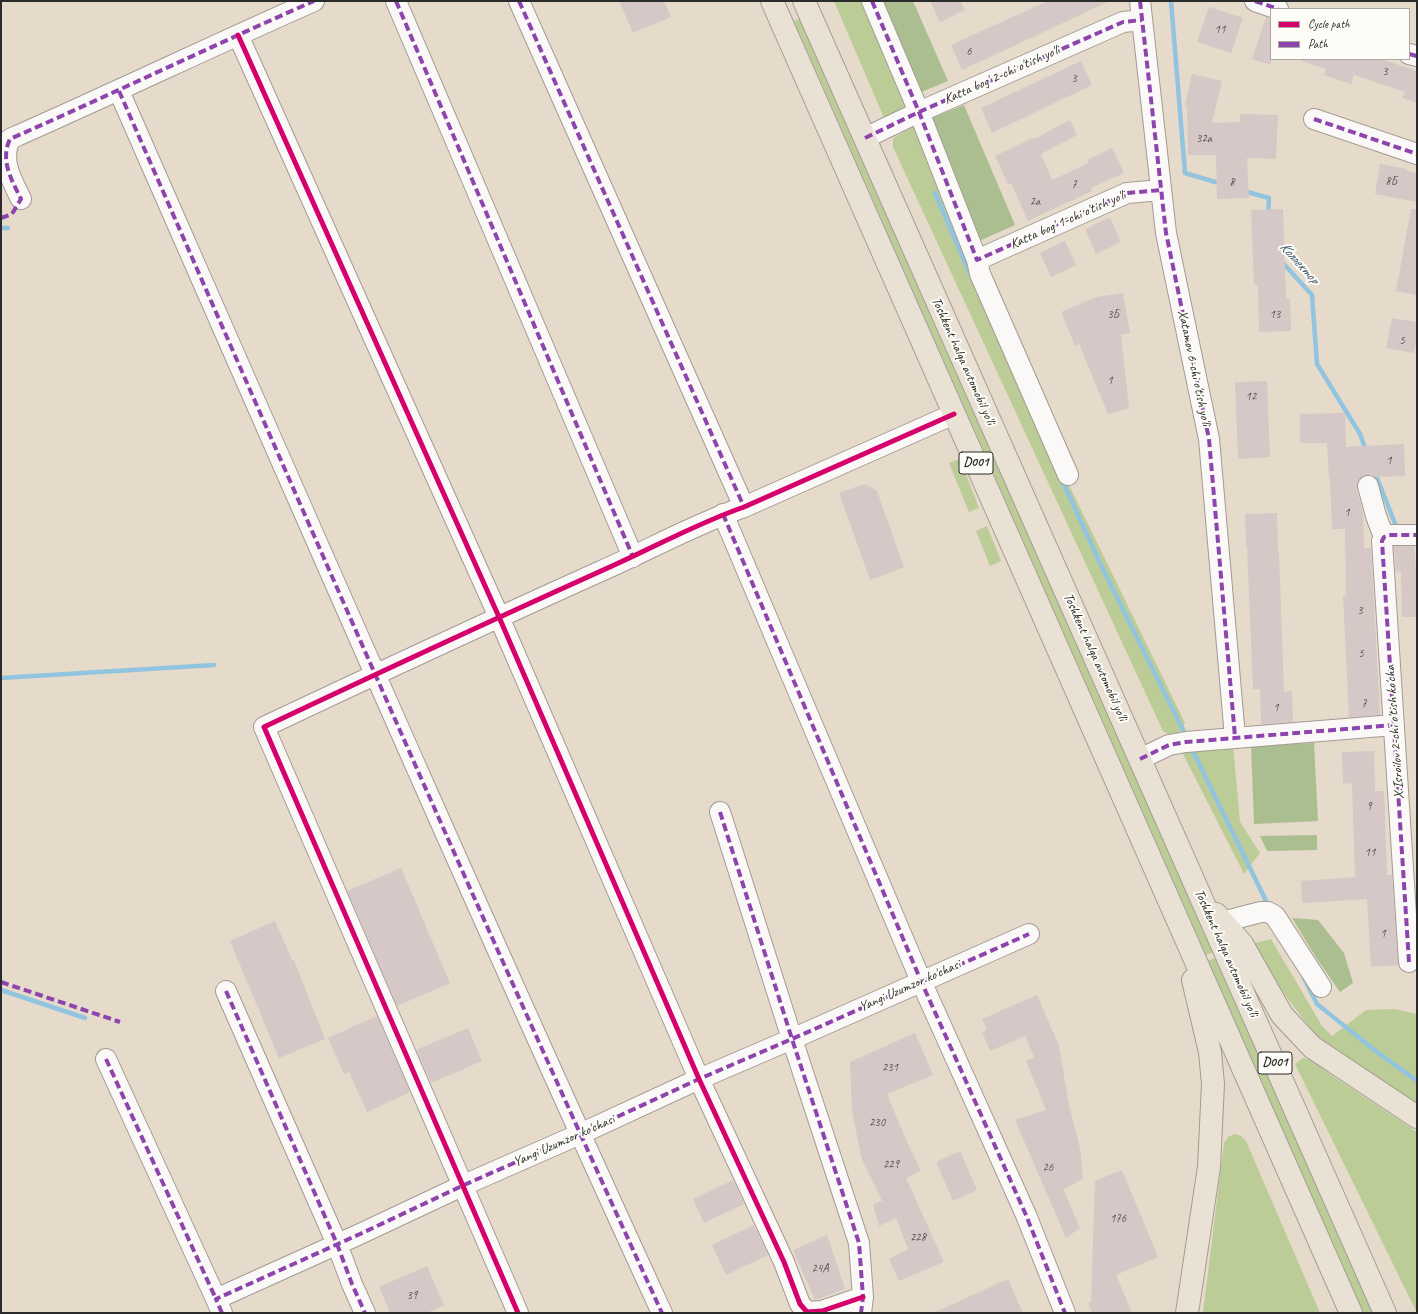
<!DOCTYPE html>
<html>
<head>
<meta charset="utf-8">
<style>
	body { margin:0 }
	#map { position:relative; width:1418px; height:1314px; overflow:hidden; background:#e6daca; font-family:Caveat,sans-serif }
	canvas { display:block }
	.frame { position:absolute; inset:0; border:2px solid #2b2b2b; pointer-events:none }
	.legend { position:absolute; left:1270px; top:8px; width:140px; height:52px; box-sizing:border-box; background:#fdfcf7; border:1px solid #a9a8a5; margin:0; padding:5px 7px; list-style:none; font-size:12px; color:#2b2b2b }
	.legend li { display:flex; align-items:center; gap:8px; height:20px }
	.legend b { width:20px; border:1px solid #a9a8a5 }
</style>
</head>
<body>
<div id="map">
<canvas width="1418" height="1314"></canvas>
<div class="frame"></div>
<ul class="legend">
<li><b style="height:5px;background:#d6006c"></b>Cycle path</li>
<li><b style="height:5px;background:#8e44ad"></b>Path</li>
</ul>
</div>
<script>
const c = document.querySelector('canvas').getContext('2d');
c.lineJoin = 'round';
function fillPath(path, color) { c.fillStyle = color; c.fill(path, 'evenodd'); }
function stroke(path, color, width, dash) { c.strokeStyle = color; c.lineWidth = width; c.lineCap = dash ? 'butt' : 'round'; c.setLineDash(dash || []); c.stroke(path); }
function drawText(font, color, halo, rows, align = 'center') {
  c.font = font + ' Caveat,sans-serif'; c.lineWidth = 4; c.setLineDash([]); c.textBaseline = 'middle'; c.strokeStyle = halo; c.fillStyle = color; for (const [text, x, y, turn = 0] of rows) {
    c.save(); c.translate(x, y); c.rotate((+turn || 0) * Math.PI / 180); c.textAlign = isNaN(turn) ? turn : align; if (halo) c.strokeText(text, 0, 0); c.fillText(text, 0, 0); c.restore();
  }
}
fillPath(new Path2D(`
	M834,1h29l44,104 -8,9 -14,6z
	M801,18l413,934 -8,3 -412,-934z
	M913,127l8,8 146,346 118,242 -8,13 -7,-1 -7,-4 -270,-584v-9z
	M960,459l19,49 -10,4 -20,-49z
	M987,526l14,35 -11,5 -14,-35z
	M1233,745l7,77 20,31 -16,21 -63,-124z
	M1271,939l51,87 10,10 34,-26 29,-1 22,5v92l-96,-64 -53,-69 -16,-29z
	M1215,958l158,355h-10l-156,-352z
	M1303,1058l10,2 18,15 86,57v181l-122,-249z
	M1235,1134l6,2 5,5 74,172h-117l21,-170 4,-6z`), '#bbcc97');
fillPath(new Path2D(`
	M879,1h34l35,80 -29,12z
	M964,105l51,120 -36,16 -52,-121z
	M1314,743l4,78 -64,3 -3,-78z
	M1317,835v15l-50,1 -7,-15z
	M1292,918l26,2 26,33 9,30 -13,9 -23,-33z`), '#abbe90');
stroke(new Path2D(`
	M1171,1l14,172 37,11
	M1244,191l25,7 -1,17
	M935,193l37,85
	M1,228h7
	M1281,261l31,34 5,69 43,70 6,17
	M1375,473l23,58
	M1061,478l40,87 85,171
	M1,678l213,-13
	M1191,747l78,160
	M1304,978l13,26 60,48 40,29
	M1,990l84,28`), '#93c4df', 4.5);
fillPath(new Path2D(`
	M619,1h45l7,16 -38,16z
	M930,1h30l5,9 -25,12z
	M1048,1h62l-148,69 -11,-25z
	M1209,7l34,11 -12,35 -34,-11z
	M1266,17l5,2v46l-19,-6z
	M1302,59h79l36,12v32l-15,-5 3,-6 -51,-17 -3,9 -27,-9 2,-6 -24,-8z
	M1081,61l11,24 -100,48 -11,-25z
	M1192,74l30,7 -10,42 28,-1v-8l38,1 -2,44 -29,-1 2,40 -32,1 -1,-44h-28l-1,-49h-2z
	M1070,120l7,15 -36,19 11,26 37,-17 -2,-3 25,-12 12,25 -33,15 1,3 -64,30 -17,-38 -3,1 -13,-28 38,-18 1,1z
	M1380,164l27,5v2l10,2v29l-42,-8z
	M1283,209l3,90h4l1,32 -32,1 -1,-47h-4l-3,-75z
	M1411,209h6v86l-21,-4z
	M1110,217l11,25 -25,12 -11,-25z
	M1065,241l11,24 -25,12 -11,-24z
	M1123,293l7,40 -9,2 8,73 -21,6 -29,-70 -4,2 -14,-34 35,-15z
	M1392,318l25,4v13l-3,18 -28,-5z
	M1267,381l3,76 -32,2 -3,-77z
	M1345,413l1,34 58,-3 1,32 -31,1 -3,-2h-6l-5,3 -3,5v6l6,24 1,35h7l9,167 -31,2 -6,-121h3l-1,-67h-13l-2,-50h-1l-2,-36h-27v-29z
	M861,485h6l10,6 27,76 -34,13 -31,-87z
	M1277,513l1,39h1l5,140 8,-1 1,31 -32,2 -1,-35h-7l-6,-143h-1l-1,-32z
	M1394,546h20l3,36v35h-15l-1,-46 -5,1z
	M1374,751l1,40h9l3,84h5l6,90 -27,2 -4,-68 -65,4 -1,-22 54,-4 -3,-94 -9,1 -1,-32z
	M401,868l49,115 -53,23 -50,-115z
	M275,921l17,39h2l31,79 -46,19 -49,-117z
	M1037,995l22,51 10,59 11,43 3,31 -20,10 17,39 -14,10 -51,-118 31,-10 -20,-49 8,-4 -9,-21 -35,15 -8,-19 5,-2 -5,-11z
	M377,1016l33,76 -43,20 -18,-40 -5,2 -16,-36z
	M468,1028l14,33 -51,22 -15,-33z
	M915,1033l18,42 -46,19 19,46 15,31 -15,7 38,84 -45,19 -10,-22 19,-10 -12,-31 -17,8 -6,-22 9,-3 -21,-44 -9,-47 -2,-48z
	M960,1151l17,39 -24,11 -17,-39z
	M1122,1170l36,87 -42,18 16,38h-40l-4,-10 3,-1 4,-121z
	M733,1180l11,24 -40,19 -11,-24z
	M754,1225l14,30 -42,20 -14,-30z
	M827,1235l18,54 -30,11 -22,-50z
	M427,1266l17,39 -17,8h-37l-11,-26z
	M1008,1279l15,34h-90z`), '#d6c8c6');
const minor = new Path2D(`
	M396,1l237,556
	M519,1l225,506
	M872,1l47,111 58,148 3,14 88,201
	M1140,1l26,232 43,206 26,298
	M1255,1l23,8
	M238,35l261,582 200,462 85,183 16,42 7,8 15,-1 41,-14
	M1409,54l8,2
	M119,91c179,408 357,817 543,1222
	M1314,119l103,35
	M865,138l54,-26 204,-90 19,-2
	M21,199c-10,-20 -21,-39 -11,-60 102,-45 202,-93 304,-138
	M977,260l150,-67 34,-3
	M1368,486l8,30 8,21
	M723,514l198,467 105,234 39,98
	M1140,759l29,-14 17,-3 208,-17
	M720,812l72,227 67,204 4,54 -2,16
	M1222,922l39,-10h7l7,4 46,71
	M1409,962l-27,-421 2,-4 5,-2h28
	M226,991l111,253 15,40 13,29
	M106,1059l110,240
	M222,1313l-6,-14 144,-65 104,-49 116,-51 119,-55 93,-40 237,-105
	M518,1313l-254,-586c112,-53 224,-105 337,-156 48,-21 94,-47 143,-64l210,-93`);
const highway = new Path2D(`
	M772,1l579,1312
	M804,1l581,1312
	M1216,914l26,30 40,71 30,32 105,70
	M1187,1313l22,-146 4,-83 -3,-32 -17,-72`);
stroke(minor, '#a29b92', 22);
stroke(highway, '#a29b92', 24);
stroke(minor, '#fbf9f7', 20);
stroke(highway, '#eae1d5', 22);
stroke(new Path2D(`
	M396,1l237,556
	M519,1l225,506
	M872,1l47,111 58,148 150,-67 34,-3
	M1140,1l26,232 43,206 26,298
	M1255,1l23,8
	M1409,54l8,2
	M119,91c179,408 357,817 543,1222
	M1314,119l103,35
	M865,138l54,-26 204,-90 19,-2
	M1,218l11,-4 9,-15c-10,-20 -21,-39 -11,-60 102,-45 202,-93 304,-138
	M723,514l198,467 105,234 39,98
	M1140,759l29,-14 17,-3 208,-17
	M720,812l72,227 67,204 4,54 -2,16
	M1409,962l-27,-421 2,-4 5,-2h28
	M1,982l119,40
	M226,991l111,253 15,40 13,29
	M106,1059l110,240
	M222,1313l-6,-14 144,-65 104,-49 116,-51 119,-55 93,-40 237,-105`), '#8e44ad', 4, [8, 4]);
stroke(new Path2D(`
	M238,35l261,582 200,462 85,183 16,42 7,8 15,-1 41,-14
	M518,1313l-254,-586c112,-53 224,-105 337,-156 48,-21 94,-47 143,-64l210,-93`), '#d6006c', 5);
drawText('12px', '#565252', null, [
	["11",1220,30],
	["6",969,52],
	["3",1385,72],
	["3",1074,79],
	["32a",1204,139],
	["8Б",1391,182],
	["8",1232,183],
	["7",1074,185],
	["2а",1035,202],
	["3Б",1113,315],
	["13",1275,315],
	["5",1402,341],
	["1",1110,381],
	["12",1251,397],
	["1",1389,461],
	["1",1347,513],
	["3",1360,611],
	["5",1361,654],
	["7",1364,704],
	["1",1276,708],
	["9",1369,807],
	["11",1370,853],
	["1",1383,934],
	["231",890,1068],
	["230",877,1123],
	["229",891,1165],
	["26",1048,1168],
	["176",1118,1219],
	["228",918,1238],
	["24A",820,1269],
	["39",412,1296]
]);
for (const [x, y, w] of [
	[976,463,34],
	[1275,1063,34]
]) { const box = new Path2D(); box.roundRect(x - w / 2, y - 11, w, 22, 3); c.fillStyle = '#fdfcf7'; c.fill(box); stroke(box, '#2b2b2b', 1); }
drawText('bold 13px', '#2b2b2b', null, [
	["D001",976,463],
	["D001",1275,1063]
]);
drawText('14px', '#2b2b2b', '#fdfcf7', [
	["Katta bog' 2-chi o'tish yo'li",1002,75,-24],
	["Katta bog' 1-chi o'tish yo'li",1068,220,-24],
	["Toshkent halqa avtomobil yo'li",963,361,66],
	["Xatamov 6-chi o'tish yo'li",1194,368,78],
	["Toshkent halqa avtomobil yo'li",1095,657,66],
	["X.Isroilov 2-chi o'tish ko'cha",1395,732,-94],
	["Toshkent halqa avtomobil yo'li",1226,953,66],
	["Yangi Uzumzor ko'chasi",910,986,-24],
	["Yangi Uzumzor ko'chasi",564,1141,-24]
]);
drawText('italic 15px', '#435d6d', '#fdfcf7', [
	["Коллектор",1299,263,48]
]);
</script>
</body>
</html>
